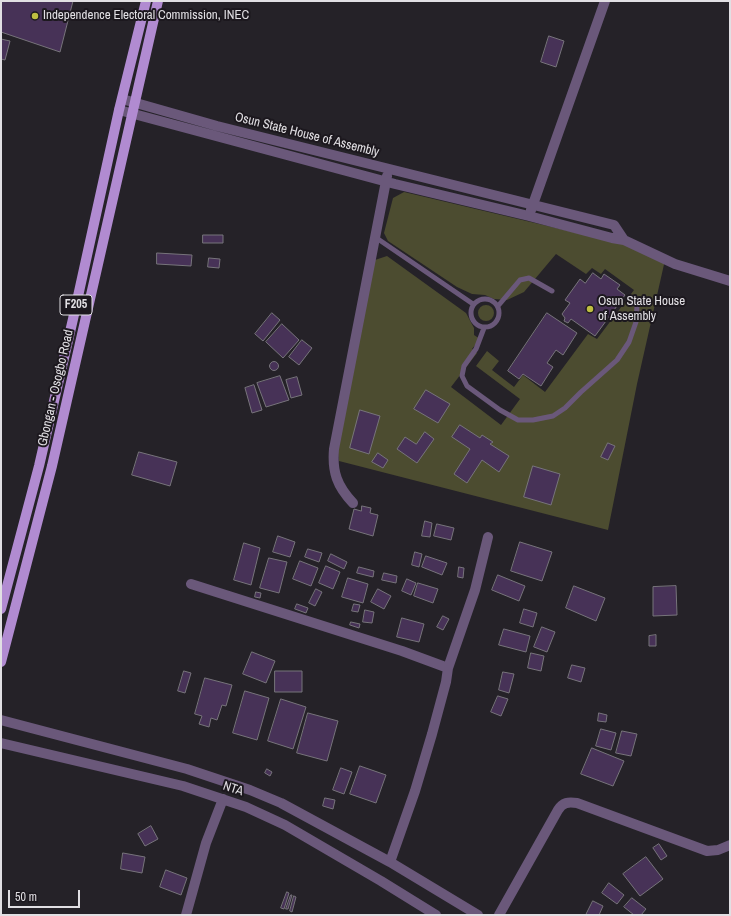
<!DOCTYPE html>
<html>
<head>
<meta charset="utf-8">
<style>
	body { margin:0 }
	#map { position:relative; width:731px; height:916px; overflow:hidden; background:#252228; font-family:"Archivo Narrow",sans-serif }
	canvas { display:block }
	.frame { position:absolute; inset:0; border:2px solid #e1dfe3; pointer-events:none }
	.scale { position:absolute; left:8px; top:890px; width:72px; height:18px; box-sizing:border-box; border:2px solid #e1dfe3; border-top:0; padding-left:5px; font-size:12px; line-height:14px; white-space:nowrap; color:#e1dfe3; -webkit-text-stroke:3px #1c181e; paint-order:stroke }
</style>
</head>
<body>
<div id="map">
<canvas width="731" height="916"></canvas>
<div class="frame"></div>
<div class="scale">50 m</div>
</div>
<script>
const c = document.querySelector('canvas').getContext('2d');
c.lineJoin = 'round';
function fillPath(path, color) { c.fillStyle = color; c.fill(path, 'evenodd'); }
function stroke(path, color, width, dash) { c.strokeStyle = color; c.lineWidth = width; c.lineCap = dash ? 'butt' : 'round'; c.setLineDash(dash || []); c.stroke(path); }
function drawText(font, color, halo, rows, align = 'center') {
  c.font = font + ' "Archivo Narrow",sans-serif'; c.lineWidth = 4; c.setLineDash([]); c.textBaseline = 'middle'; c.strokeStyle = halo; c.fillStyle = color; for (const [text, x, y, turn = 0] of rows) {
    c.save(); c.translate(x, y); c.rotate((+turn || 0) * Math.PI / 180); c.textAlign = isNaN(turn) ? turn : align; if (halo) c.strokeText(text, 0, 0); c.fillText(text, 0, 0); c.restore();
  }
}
fillPath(new Path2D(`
	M404,192l207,49h7l47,19 -28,124 -29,146 -269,-69 -2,-17 38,-184 12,-4 79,57 8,15v7l6,4 -8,10 5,4 -26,34 50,38 19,-26 -44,-33 11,-15 12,10 -7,9 22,17 9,-12 22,17 43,-58 9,5 37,-49 -29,-21 -4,5 -9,-6 -6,6 -30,-20 -32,38 -17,8 -13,-1 -9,-4 -13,-1 -15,-7 -69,-46 -4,-8 9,-35z
	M478 313a8 8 0 1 1 16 0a8 8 0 1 1-16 0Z`), '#4c4c30');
const building = new Path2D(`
	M1,1h72l-13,51 -59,-20z
	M549,36l15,5 -8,26 -15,-5z
	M1,39l9,2 -5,19 -4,-1z
	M203,235h20v8h-20z
	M157,253l35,2 -1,11 -34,-2z
	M209,258l11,1 -1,9 -11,-1z
	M593,273l8,6 3,-5 16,11 -3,4 8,6 -30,41 -24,-17 -3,4 -4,-2 1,-3 -3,-4 8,-11 -5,-3 15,-21 5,4z
	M272,313l8,7 -17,21 -8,-7z
	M547,313l30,20 -14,22 -7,-5 -9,13 6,4 -12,19 -18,-12 -4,5 -11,-8z
	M282,324l17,16 -16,18 -17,-16z
	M302,340l10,8 -13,17 -10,-8z
	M269.5 366a4.5 4.5 0 1 1 9 0a4.5 4.5 0 1 1-9 0Z
	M280,376l9,24 -23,7 -9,-24z
	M297,377l5,18 -11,3 -5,-18z
	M254,385l8,25 -10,3 -7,-25z
	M426,390l24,14 -12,19 -24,-14z
	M360,410l20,6 -11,38 -19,-6z
	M460,425l20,13 2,-3 11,7 -3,2 19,12 -10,16 -17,-12 -15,23 -13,-9 16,-25 -18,-12z
	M425,432l9,7 -17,24 -20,-14 8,-12 11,7z
	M608,443l7,3 -7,14 -7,-3z
	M139,452l38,10 -7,24 -38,-11z
	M378,453l10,7 -5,8 -11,-6z
	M533,466l27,8 -9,31 -27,-8z
	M362,506l9,2 -1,5 8,2 -5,21 -24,-7 5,-20 7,2z
	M425,521l7,2 -2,14 -8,-1z
	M437,524l17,4 -3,12 -17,-4z
	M278,536l17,6 -5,15 -17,-5z
	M520,542l32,10 -10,29 -31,-10z
	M244,543l16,5 -9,37 -17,-5z
	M308,549l14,4 -3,9 -14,-5z
	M415,552l7,2 -3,13 -7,-2z
	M331,554l16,8 -3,7 -16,-8z
	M426,556l21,7 -5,12 -20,-8z
	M269,558l18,4 -8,31 -19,-5z
	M300,561l18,7 -7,18 -18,-7z
	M326,566l14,6 -7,17 -14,-6z
	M359,567l15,4 -1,6 -16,-4z
	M459,567l5,1 -1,10 -5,-1z
	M384,573l13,3 -1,7 -14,-3z
	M498,575l27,11 -6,15 -27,-11z
	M348,578l20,6 -5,19 -21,-6z
	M407,579l9,4 -5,12 -9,-4z
	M418,583l20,6 -5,14 -19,-7z
	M574,586l31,12 -9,23 -30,-13z
	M676,586l1,29 -24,1v-29z
	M316,589l6,3 -7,14 -6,-3z
	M378,589l13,7 -7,13 -13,-7z
	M256,592l5,1 -1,5 -5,-1z
	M297,604l11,4 -2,5 -11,-4z
	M354,604l6,1 -2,7 -6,-1z
	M524,609l13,4 -4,14 -13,-4z
	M365,610l9,2 -2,11 -9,-1z
	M443,616l6,3 -6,11 -6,-3z
	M402,618l22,6 -5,18 -22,-5z
	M351,622l9,2 -1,4 -9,-3z
	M542,627l13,5 -8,20 -13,-5z
	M504,629l26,7 -4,16 -27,-7z
	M656,635v11h-7v-10z
	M252,652l23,9 -9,22 -23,-9z
	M531,653l13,3 -3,15 -13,-3z
	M572,665l13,3 -4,14 -13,-4z
	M184,671l7,2 -6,20 -7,-2z
	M275,671h27v21h-27z
	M503,672l11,2 -5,19 -10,-3z
	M205,678l27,7 -6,21 -4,-1 -5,15 -6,-2 -2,9 -10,-3 3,-8 -7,-2z
	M245,691l24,7 -12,42 -24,-7z
	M498,696l10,3 -7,17 -10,-4z
	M281,699l25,8 -13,42 -25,-8z
	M308,713l30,8 -11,40 -30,-8z
	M599,713l8,2 -1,7 -8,-1z
	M601,729l15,4 -5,17 -15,-4z
	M622,731l15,3 -6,22 -15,-3z
	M592,748l32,13 -11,25 -32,-12z
	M360,766l26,9 -10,28 -26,-9z
	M341,768l11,4 -8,22 -11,-4z
	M267,769l5,3 -2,4 -5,-3z
	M325,798l10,2 -2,9 -10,-3z
	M151,826l7,13 -13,7 -7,-12z
	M659,844l8,12 -6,4 -8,-12z
	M123,853l22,4 -3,16 -21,-4z
	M646,857l17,22 -23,17 -17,-22z
	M166,870l21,8 -6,17 -21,-8z
	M609,883l15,12 -7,9 -15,-11z
	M287,892l2,1 -5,16 -3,-1z
	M291,895h1l-4,14h-2z
	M294,896l2,1 -4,15 -2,-1z
	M632,898l14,11 -5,6h-7l-10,-8z
	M593,901l10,5 -4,9h-13z`);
fillPath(building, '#473257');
stroke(building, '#77747b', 1);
stroke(new Path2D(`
	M375,237l98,67
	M471 313a14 14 0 1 1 28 0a14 14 0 1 1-28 0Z
	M498,306l22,-26 9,-2 23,13
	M484,328l-8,21 -12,17 -2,10 5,10 33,24 18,10h15l20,-4 12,-8 16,-16 36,-32 12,-18 7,-20 1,-16`), '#6a587a', 5);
stroke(new Path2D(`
	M122,99l95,27 397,99 10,15
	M119,110l276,74 134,32 83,22 12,2 51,24 55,17
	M531,210l74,-209
	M353,503c-16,-17 -21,-31 -19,-54l53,-273
	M191,584l211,67 46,17
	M1,720l186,49 63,21 31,13 109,59 88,53
	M1,743l182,43 63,21 39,18 96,56 55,34
	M390,862l25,-71 17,-57 14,-52 2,-14 27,-78 13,-53
	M186,915l20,-72 17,-44
	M499,915l59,-105c5,-8 10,-8 19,-7l130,48 11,-1 12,-5`), '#6a587a', 10);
stroke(new Path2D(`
	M1,609l38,-143 34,-147 46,-209 27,-109
	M1,662l51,-196 106,-465`), '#b18bd1', 10);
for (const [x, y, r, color] of [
	[35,16,4,"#bfbe41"],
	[590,309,4,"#bfbe41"]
]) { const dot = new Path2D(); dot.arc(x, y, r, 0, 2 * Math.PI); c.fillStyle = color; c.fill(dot); stroke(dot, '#1c181e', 1.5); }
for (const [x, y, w] of [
	[76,305,32]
]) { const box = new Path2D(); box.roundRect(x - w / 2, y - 10, w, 20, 3); c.fillStyle = '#1c181e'; c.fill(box); stroke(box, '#e1dfe3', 1); }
drawText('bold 12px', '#e1dfe3', null, [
	["F205",76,305]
]);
drawText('13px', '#e1dfe3', '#1c181e', [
	["Independence Electoral Commission, INEC",43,16],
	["Osun State House",598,302],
	["of Assembly",598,317]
], 'left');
drawText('13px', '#e1dfe3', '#1c181e', [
	["Osun State House of Assembly",307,135,14],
	["Gbongan - Osogbo Road",56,388,-77],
	["NTA",233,789,18]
]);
</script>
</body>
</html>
